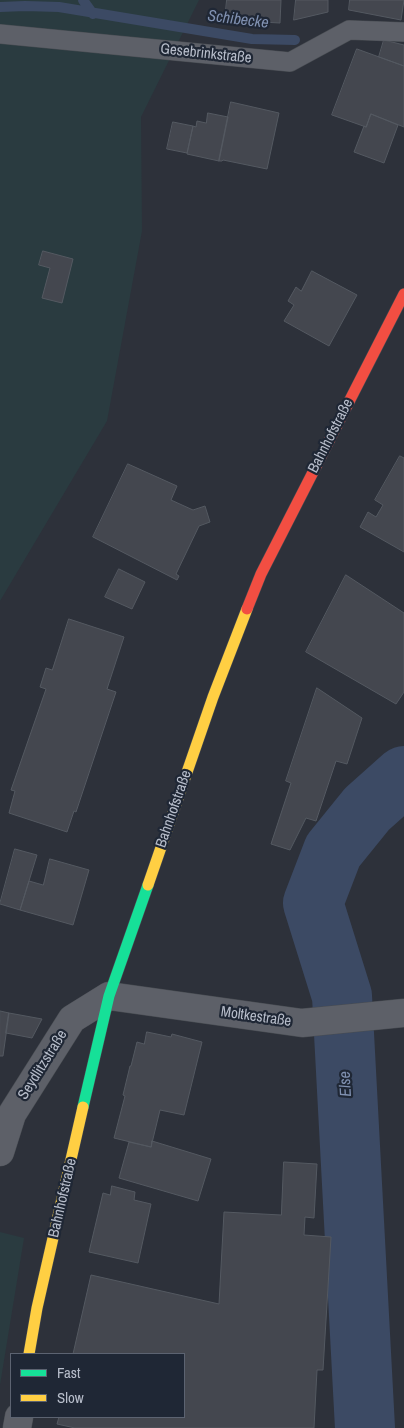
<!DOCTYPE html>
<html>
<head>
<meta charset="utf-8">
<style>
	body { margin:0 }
	#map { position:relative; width:404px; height:1428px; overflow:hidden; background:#2d313a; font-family:"Archivo Narrow",sans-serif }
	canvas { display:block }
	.legend { position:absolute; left:10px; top:1353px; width:175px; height:65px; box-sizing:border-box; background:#1f2735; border:1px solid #5c6371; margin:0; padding:6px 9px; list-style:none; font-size:15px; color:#b7bdca }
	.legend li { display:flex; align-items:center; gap:10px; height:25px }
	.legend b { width:25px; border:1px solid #5c6371 }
</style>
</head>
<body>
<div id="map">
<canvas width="404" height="1428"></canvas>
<ul class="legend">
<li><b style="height:6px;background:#16e098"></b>Fast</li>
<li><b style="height:6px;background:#ffcf43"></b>Slow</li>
</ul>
</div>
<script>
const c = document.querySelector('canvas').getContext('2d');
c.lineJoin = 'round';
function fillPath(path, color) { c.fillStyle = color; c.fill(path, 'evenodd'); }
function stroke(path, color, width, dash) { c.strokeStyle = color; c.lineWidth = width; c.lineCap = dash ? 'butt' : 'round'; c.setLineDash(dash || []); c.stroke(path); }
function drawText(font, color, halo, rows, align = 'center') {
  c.font = font + ' "Archivo Narrow",sans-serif'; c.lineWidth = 4.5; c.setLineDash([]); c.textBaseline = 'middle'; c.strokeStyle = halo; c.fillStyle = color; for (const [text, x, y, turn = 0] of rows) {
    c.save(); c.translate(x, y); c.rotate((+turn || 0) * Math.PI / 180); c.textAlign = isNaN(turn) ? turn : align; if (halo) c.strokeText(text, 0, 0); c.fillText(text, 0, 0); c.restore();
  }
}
fillPath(new Path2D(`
	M0,0h199l-58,117 1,114 -35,190 -107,180z
	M0,1232l24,6 -24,147z`), '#2a3b40');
stroke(new Path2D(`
	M83,0l10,14
	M0,7l25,-1 34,1 193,32 43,1`), '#3c4a64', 10);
stroke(new Path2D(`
	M365,1428l-23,-432 -29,-93 20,-52 34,-42 37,-33`), '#3c4a64', 60);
const building = new Path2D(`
	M227,0h54l-1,23 -55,-3z
	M296,0h32v12l-34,8z
	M350,0h54l-3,20 -52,-10z
	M384,40l20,5v21l-25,-9z
	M357,49l47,17v61l-33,-13 -5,13 -34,-12z
	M231,102l48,11 -12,56 -44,-9 -1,1h-3z
	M208,113l20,4 -9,44 -32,-7 6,-28 3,1 1,-6 9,2z
	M371,114l27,11 -14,38 -30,-11 10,-26 2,1z
	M173,122l20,4 -6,27 -20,-4z
	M43,251l30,8 -11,44 -20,-5 8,-30 -11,-3z
	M312,271l45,24 -28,51 -45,-25 10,-16 -6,-4 8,-14 5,4z
	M400,456l4,2v94l-44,-25 8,-15 8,5 7,-12 -8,-5z
	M128,464l49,22 -6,14 22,10 12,-4 5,16 -11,4 -23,48 3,2 -2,4 -84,-43z
	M119,569l26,13 -13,27 -27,-12z
	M346,575l58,38v79l-8,12 -90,-52z
	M69,619l55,18 -17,52 9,3 -40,120 -2,-1 -7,21 -58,-19 6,-22 -4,-1 35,-101 -6,-2 6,-19 6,2z
	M317,688l45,30 -15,46 -11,-3 -20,60 -10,-3 -16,32 -19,-6 20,-61 -5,-2z
	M15,849l22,6 -17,55 -20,-6z
	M50,859l39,11 -16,55 -53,-15 9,-29 14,4z
	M0,1011l9,2 -6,43h-3z
	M9,1013l33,6 -10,19 -26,-5z
	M147,1032l24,5 1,-3 30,8 -18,73 -24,-5 -9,37 -37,-9 11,-42 -2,-1 7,-29h1l6,-24 7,2z
	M152,1141l59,18 -13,42 -79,-23 10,-36 22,5z
	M284,1162l33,2 -3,54 -9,-1 -1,18 27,2 -8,133h-6l-3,58h-239l-18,-4 2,-7h125v-63h-111l18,-79 128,29 5,-92 57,3z
	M112,1186l23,6 -1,8 17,4 -13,59 -49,-11 14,-59 7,2z`);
fillPath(building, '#44474f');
stroke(building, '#545961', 1);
const lane = new Path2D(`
	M0,34l290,28 59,-32 55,2`);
const street = new Path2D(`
	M0,1152l12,-38 60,-95 37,-23 193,27 102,-10
	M17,1428l2,-11`);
const fast = new Path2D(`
	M83,1107l26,-111 39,-111`);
const slow = new Path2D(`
	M148,885l65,-188 34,-88
	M29,1354l8,-46 46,-201`);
const jam = new Path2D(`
	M247,609l14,-35 143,-280`);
stroke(lane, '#484c52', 20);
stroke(street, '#484c52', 29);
stroke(fast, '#484c52', 12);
stroke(slow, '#484c52', 12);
stroke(jam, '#484c52', 12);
stroke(lane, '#5d6068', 19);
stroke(street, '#5d6068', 28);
stroke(fast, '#16e098', 11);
stroke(slow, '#ffcf43', 11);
stroke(jam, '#f24e42', 11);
drawText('15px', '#b7bdca', '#1f2735', [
	["Gesebrinkstraße",206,54,6],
	["Bahnhofstraße",331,436,-63],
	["Bahnhofstraße",174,809,-71],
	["Moltkestraße",256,1017,8],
	["Seydlitzstraße",43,1065,-58],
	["Bahnhofstraße",63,1198,-77]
]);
drawText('italic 16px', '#8091b1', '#1f2735', [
	["Schibecke",238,20,7],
	["Else",346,1084,-93]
]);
</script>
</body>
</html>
